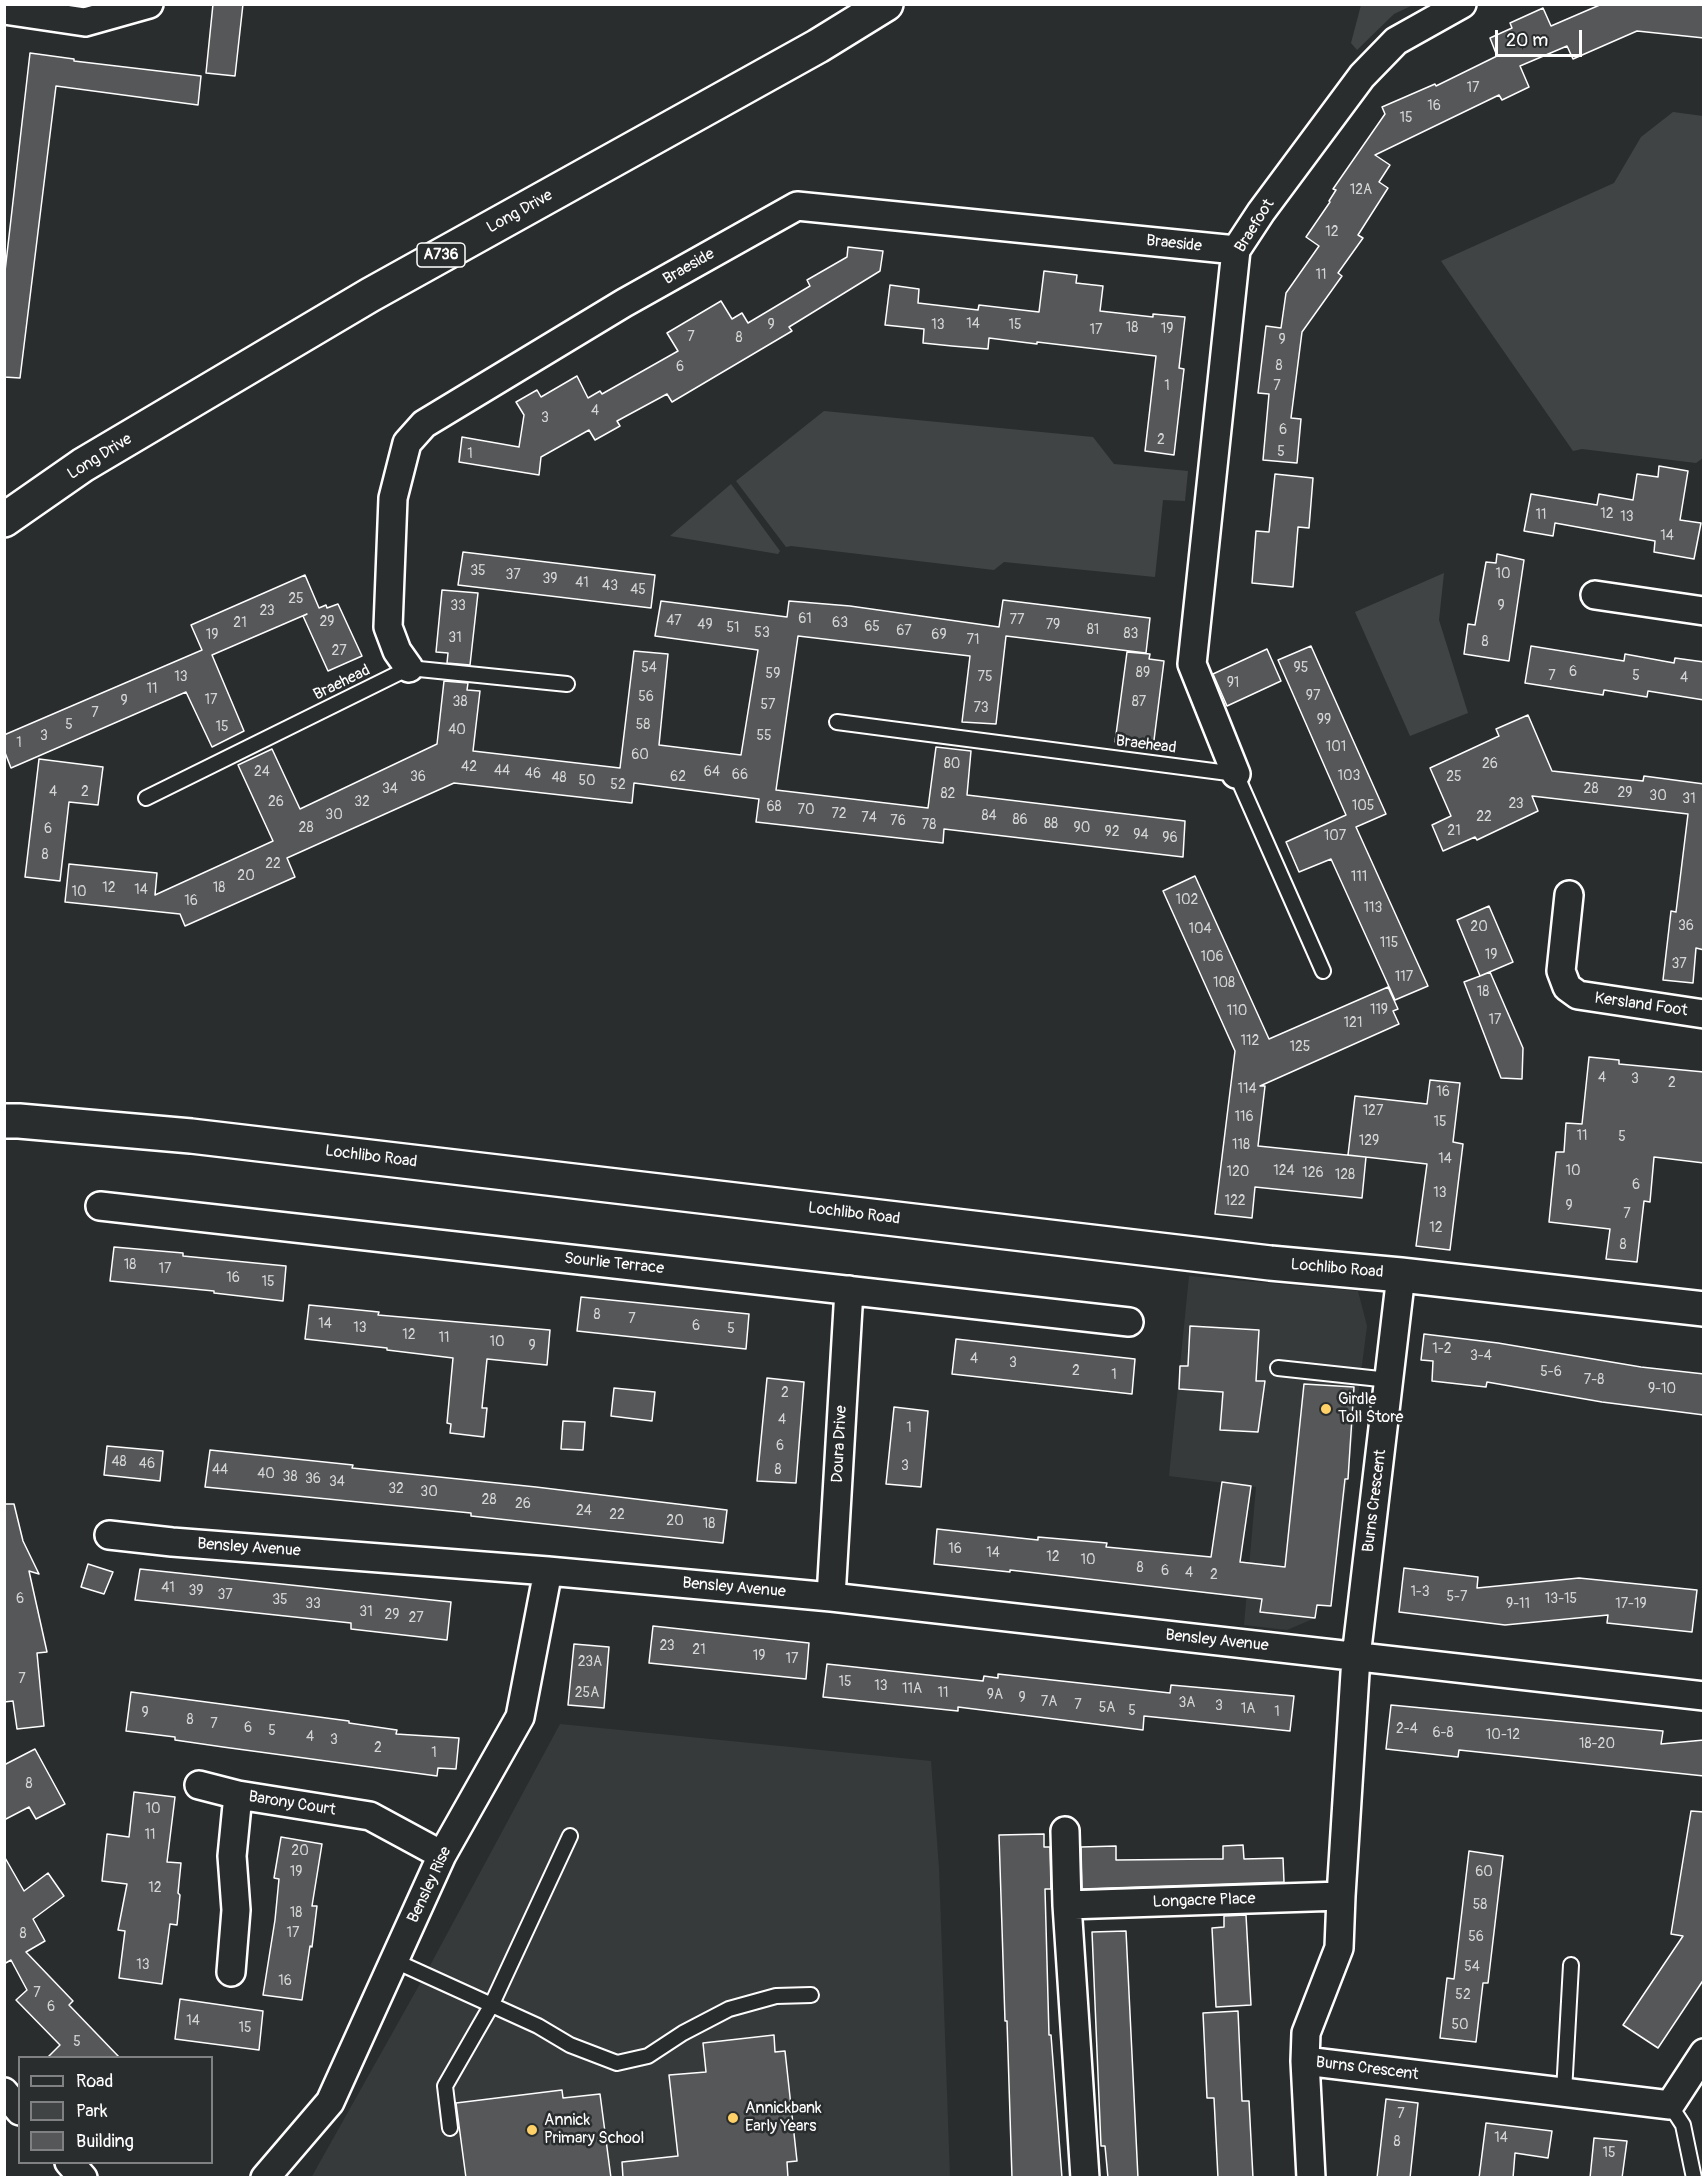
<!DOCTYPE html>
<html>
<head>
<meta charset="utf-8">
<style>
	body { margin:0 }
	#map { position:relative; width:1708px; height:2182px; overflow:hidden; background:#2a2d2e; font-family:Pangolin,sans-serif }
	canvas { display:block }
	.frame { position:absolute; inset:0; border:6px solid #fff; pointer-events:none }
	.legend { position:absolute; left:18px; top:2056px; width:195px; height:108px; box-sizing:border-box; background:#2a2d2e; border:2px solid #7f8182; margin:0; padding:8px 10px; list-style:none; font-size:18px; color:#fff }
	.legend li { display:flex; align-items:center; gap:12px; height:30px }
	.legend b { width:30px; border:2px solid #7f8182 }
	.scale { position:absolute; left:1495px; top:30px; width:87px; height:27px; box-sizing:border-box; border:3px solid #fff; border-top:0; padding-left:8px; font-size:18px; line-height:21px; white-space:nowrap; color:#fff; -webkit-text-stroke:4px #2a2d2e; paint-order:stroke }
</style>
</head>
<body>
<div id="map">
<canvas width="1708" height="2182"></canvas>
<div class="frame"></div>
<ul class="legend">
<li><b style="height:8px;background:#2a2d2e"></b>Road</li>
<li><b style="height:16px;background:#414445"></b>Park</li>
<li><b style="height:16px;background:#555758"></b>Building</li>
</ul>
<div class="scale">20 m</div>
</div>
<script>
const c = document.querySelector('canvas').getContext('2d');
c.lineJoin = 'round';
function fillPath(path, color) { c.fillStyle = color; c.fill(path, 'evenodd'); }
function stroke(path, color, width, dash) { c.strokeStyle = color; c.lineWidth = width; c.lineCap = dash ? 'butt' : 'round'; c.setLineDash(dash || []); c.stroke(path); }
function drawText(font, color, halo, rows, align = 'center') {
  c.font = font + ' Pangolin,sans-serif'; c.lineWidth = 5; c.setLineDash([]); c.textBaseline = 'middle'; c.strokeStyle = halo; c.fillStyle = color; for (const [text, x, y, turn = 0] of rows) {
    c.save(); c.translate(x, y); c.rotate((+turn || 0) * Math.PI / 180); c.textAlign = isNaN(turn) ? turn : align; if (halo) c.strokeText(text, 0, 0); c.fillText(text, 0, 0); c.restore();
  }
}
fillPath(new Path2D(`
	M1189,1276l169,15 9,35 -36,280 -14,-1 -2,13 -28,12 -43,-5 12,-138 -87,-11z
	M560,1724l371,37 8,107 11,309 -639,1 115,-205z`), '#373a3b');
fillPath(new Path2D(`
	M1361,5v-1l52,1 -19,9 -37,36 -6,-7z
	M1673,112l30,4v342l-7,5 -114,-14 -9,2 -132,-190 173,-78 27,-46z
	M824,411l269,26 21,27 74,7 -3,30 -22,-1 -8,77 -151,-15 -10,8 -203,-24 -5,1 -50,-66z
	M731,484l49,67 -2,3 -108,-18z
	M1444,573l-5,47 29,93 -58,23 -55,-124z`), '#414445');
const building = new Path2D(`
	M213,4h30l-8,72 -29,-3z
	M1602,4h102v34l-67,-7 -64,28 -6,-13 -47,20 9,21 -27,13 -3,-5 -124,60 15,10 -11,17 9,6 -30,47 5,3 -25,35 4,3 -40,56 -11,86 10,1 -4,44 -34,-3 6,-66 -11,-1 8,-67 15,2 5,-35 33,-47 -13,-9 24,-35 -1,-1 7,-11 -3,-1 52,-75 -3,-7 53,-23 1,2 61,-30 -7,-18 22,-10 -2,-5 33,-15 8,18z
	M30,53l44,6v2l127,15 -3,29 -142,-19 -36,292 -16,-1v-97z
	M848,247l35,4 -3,20 -91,56 3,4 -120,71 -5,-8 -50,27 3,5 -25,14 -6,-10 -48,27 -2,18 -80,-13 3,-25 57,10 5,-32 -8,-13 21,-12 4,7 36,-21 11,22 12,-7 2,3 76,-43 -11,-18 54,-32 11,18 10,-6 6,10 62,-37 -3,-6 40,-23z
	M1044,271l33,4 -1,8 27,3 -3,25 53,6v-3l32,3 -6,51 5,1 -10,86 -29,-4 11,-95 -119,-14v2l-48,-6 -1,11 -36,-3 -29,-3 1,-14 -39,-4 5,-40 29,4 -1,14 60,7 1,-5 60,7z
	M1659,466l29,5 -8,49 21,3 -7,36 -40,-7 1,-11 -100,-18 -2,13 -29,-5 7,-37 66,11 2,-11 34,6 4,-26 21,3z
	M1275,474l38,4 -4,50 -11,-1 -5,60 -41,-4 4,-52 13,1z
	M463,552l192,23 -4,33 -193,-23z
	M1497,554l27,6 -15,101 -45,-7 4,-30 7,1 11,-63 10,1z
	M305,575l14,33 7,-3 1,3 11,-4 24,52 -34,15 -25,-55 4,-2 -95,41 32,76 -32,16 -26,-55 -175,76 -7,-18v-15l198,-85 -11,-25z
	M442,590l36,3 -8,72 -23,-2 1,-10 -12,-1z
	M1003,600l147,18 -4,35 -140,-17 -10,88 -34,-2 8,-66 -172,-20 -22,154 152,18 8,-61 35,4 -4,44 218,26 -2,36 -239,-28 -1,14 -187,-21 3,-23 -125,-16 -2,20 -178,-20 -167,75 8,19 -110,49 -5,-12 -115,-12 4,-38 88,9 -2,22 118,-54 -35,-76 34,-16 28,60 137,-65 7,-63 24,2 -1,7 13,1 -7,60 147,17 14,-117 34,3 -9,91 82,10 17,-105 -103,-14 6,-35 126,16 2,-16 61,5 149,21z
	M1311,646l75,168 -30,13 72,159 -33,14 -64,-141 -32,13 -13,-30 60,-27 -68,-155z
	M1531,646l93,15 1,-7 49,9 1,-5 29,4v38l-56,-9 -1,6 -43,-7 -1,5 -78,-12z
	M1267,649l14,32 -54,25 -14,-32z
	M1127,652l23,2 -1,5 15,2 -11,87 -38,-6z
	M1528,715l24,56 91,10 1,-5 60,8v166l-8,-2 -3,35 -30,-3 8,-69 5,1 12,-98 -156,-18 6,15 -61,29 -2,-3 -32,14 -11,-26 19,-9 -21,-48 69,-32 -3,-7z
	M39,759l64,8 -5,38 -29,-3 -9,79 -35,-4z
	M1195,876l74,163 119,-52 10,22 -5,2 6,13 -139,62h5l-7,60 108,11 -4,41 -107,-11 -3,31 -37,-4 20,-163 -72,-160z
	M1489,906l24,56 -33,14 10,-4 33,76 -1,31 -21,-1 -37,-96 16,-6 -23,-56z
	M1589,1057l30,3v4l85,8v91l-50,-6 -4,45 -6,-1 -7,61 -31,-3 4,-30 -61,-7 7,-70h8l2,-29 16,1z
	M1430,1080l30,3 -7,59 10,2 -13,106 -34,-4 11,-82 -79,-9 7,-59 72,8z
	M114,1247l69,6v3l103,10 -3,35 -69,-8v-2l-104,-10z
	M581,1297l168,17 -3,35 -169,-18z
	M309,1305l70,7 -1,3 172,15 -3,35 -60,-6 -5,49h5l-3,29 -34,-4 1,-9 -4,-1 6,-65 -66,-8v-2l-82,-9z
	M1190,1326l69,4 -3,51h9l-7,51 -38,-2 3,-38 -44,-3 1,-23h8z
	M1424,1334l74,9 143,24 63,7v41l-102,-13 -115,-20 -1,5 -54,-6 1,-20 -12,-1z
	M956,1339l179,20 -3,35 -180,-20z
	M767,1378l37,4 -8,101 -39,-2z
	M1304,1384l50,3 -6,92h-3l-14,127 -14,-1 -2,13 -55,-6 2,-13 -252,-29v2l-76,-8 3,-35 101,11v-3l69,6 -1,4 105,10 11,-75 29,4 -11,76 45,5z
	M614,1388l41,4 -3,29 -41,-5z
	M894,1407l34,4 -7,76 -35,-3z
	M563,1421l22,1 -2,28 -22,-1z
	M107,1446l56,5 -3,30 -56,-6z
	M210,1450l143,15 -1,3 184,19 191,23 -4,33 -252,-27v-3l-266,-26z
	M4,1504h10l9,37 16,33 -10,-3 18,81 -10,1 7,73 -27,3 -4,-28 -9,1z
	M88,1564l25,8 -9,22 -23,-7z
	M1404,1568l74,9 -1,11 102,-10 118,12 -5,42 -85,-9 1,-8 -103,10 -106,-13z
	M140,1569l311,33 -4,38 -96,-11v-6l-216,-23z
	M653,1626l156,17 -3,36 -157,-16z
	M574,1644l35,3 -5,61 -36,-3z
	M827,1664l156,17 1,-5 14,2v-4l172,19 1,-8 123,11 -4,35 -146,-15 -1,14 -185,-23v4l-135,-14z
	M131,1692l218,29v2l48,7 -1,4 63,4 -3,31 -18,-1 -1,8 -214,-29 -48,-7v-3l-49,-6z
	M1391,1705l272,26 -2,13 43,-4v36l-245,-26 -1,7 -72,-8z
	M35,1749l30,55 -29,15 -7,-12 -25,13v-55z
	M134,1792l41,5 -8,65 14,1 -3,30 2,2 -3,30 -7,-1 -8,60 -43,-6 6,-47 -7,-1 9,-46 -25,-3 5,-47 22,3z
	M1691,1811l13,1v167l-46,69 -35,-23 60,-89 -12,-2z
	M1044,1834v13h6l1,42h-6l4,146h2l11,143h-50l-5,-157h-2l-6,-186z
	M281,1837l41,7 -10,62h5l-5,41 -2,-1 -8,54 -39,-5 12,-75 4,-41 -5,-1z
	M1243,1845l1,14 39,-1 1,24 -202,7 -1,-42 35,-1v14l97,-1h10v-13z
	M1469,1851l34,5 -15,127h-5l-7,59 -36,-4 7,-60 7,1z
	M4,1856l20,35 24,-18 16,23 -31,23 12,22 -19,11 47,49 -4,4 51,53h-73l13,-13 -44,-45 11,-10 -16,-30 -7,4z
	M1246,1915l5,90 -35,2 -4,-79 12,-1v-11z
	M1126,1931l12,247h-30l-3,-32h-4l-9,-214z
	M180,1999l83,12 -4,39 -84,-11z
	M1238,2011l4,90h7l4,77h-35l-4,-80h-7l-4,-85z
	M774,2035l1,17 10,-1 12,110 -10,1 1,16h-165l-1,-16 56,-6 -9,-81 37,-3 -3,-29z
	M562,2090l1,8 37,-4 11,84h-145l-10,-75z
	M1386,2099l32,4 -8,75h-33z
	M1486,2123l66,8 -4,27 -33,-5 -2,25h-34z
	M1594,2138l33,3 -5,37h-32z`);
fillPath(building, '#555758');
stroke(building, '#fff', 1.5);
const service = new Path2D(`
	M837,722l399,52 87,197
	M146,798l263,-130 158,16
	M1278,1368l111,12
	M395,1961l143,65 32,19 47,18 31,-7 35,-23 46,-24 47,-13 35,-1
	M1564,2092l7,-127
	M1670,2105l13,20 11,53
	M450,2128l-5,-42 46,-80 79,-170`);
const minor = new Path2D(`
	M4,10l81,12 64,-18
	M1595,595l109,16
	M409,668l-12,-17 -9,-24 5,-129 14,-55 17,-19 200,-121 173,-97 439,44
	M1236,774l-44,-110 44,-414 25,-38 101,-136 34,-35 66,-37
	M1569,895l-8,76 6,16 11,8 126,19
	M100,1206l1029,116
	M109,1535l63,7 376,29 283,26 873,99
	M831,1597l18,-307
	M199,1785l39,10
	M1065,1831l2,74 18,273
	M1067,1905l274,-9
	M231,1972l5,-62 -4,-54 6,-61 132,21 72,39
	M1305,2061l365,44 34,-52
	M4,2092l16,19
	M69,2162l14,16
	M265,2178l65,-76 112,-247 78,-138 28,-146
	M1311,2178l-6,-117 1,-28 33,-85 2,-52 15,-239 45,-382`);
const tertiary = new Path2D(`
	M4,1121h15l172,15 1079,127 131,12 303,34`);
const primary = new Path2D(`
	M4,520l79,-55 287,-170 448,-249 68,-42`);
stroke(service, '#fff', 18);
stroke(minor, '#fff', 32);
stroke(tertiary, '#fff', 38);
stroke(primary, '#fff', 38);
stroke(service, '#2a2d2e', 14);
stroke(minor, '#2a2d2e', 27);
stroke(tertiary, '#2a2d2e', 33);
stroke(primary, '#2a2d2e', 33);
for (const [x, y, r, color] of [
	[1326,1409,6,"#ffd166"],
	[733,2118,6,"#ffd166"],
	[532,2130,6,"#ffd166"]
]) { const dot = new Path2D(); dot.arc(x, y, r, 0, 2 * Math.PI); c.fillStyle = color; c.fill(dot); stroke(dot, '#2a2d2e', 2); }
drawText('14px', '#d4d5d5', null, [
	["17",1473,88],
	["16",1434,106],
	["15",1406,118],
	["12A",1361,190],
	["12",1332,232],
	["11",1321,275],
	["14",973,324],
	["9",771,325],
	["13",938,325],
	["15",1015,325],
	["18",1132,328],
	["19",1167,329],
	["17",1096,330],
	["7",691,337],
	["8",739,338],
	["9",1282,340],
	["8",1279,366],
	["6",680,367],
	["1",1167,386],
	["7",1277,386],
	["4",595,411],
	["3",545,418],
	["6",1283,430],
	["2",1161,440],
	["5",1281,452],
	["1",470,454],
	["12",1607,514],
	["11",1541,515],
	["13",1627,517],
	["14",1667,536],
	["35",478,571],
	["10",1503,574],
	["37",513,575],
	["39",550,579],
	["41",582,583],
	["43",610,586],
	["45",638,590],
	["25",296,599],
	["33",458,606],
	["9",1501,606],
	["23",267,611],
	["61",805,619],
	["77",1017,620],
	["47",674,621],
	["29",327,622],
	["21",240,623],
	["63",840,623],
	["49",705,625],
	["79",1053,625],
	["65",872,627],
	["51",733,628],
	["81",1093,630],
	["67",904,631],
	["53",762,633],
	["83",1131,634],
	["19",212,635],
	["69",939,635],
	["31",455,638],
	["71",973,640],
	["8",1485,642],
	["27",339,651],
	["54",649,668],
	["95",1301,668],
	["6",1573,672],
	["89",1143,673],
	["59",773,674],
	["7",1552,676],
	["5",1636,676],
	["13",181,677],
	["75",985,677],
	["4",1684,678],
	["91",1233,683],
	["11",152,689],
	["97",1313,696],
	["56",646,697],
	["17",211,700],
	["9",124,701],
	["38",460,702],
	["87",1139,702],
	["57",768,705],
	["73",981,708],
	["7",95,713],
	["99",1324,720],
	["5",69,725],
	["58",643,725],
	["15",222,727],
	["40",457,730],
	["3",44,736],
	["55",764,736],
	["1",19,743],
	["101",1336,747],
	["60",640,755],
	["80",952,764],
	["26",1490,764],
	["42",469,767],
	["44",502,771],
	["24",262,772],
	["64",712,772],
	["46",533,774],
	["66",740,775],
	["103",1349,776],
	["36",418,777],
	["62",678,777],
	["25",1454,777],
	["48",559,778],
	["50",587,781],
	["52",618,785],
	["34",390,789],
	["28",1591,789],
	["4",53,792],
	["2",85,792],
	["29",1625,793],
	["82",948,794],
	["30",1658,796],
	["31",1689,799],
	["26",276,802],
	["32",362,802],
	["23",1516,804],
	["105",1363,806],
	["68",774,807],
	["70",806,810],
	["72",839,814],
	["30",334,815],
	["84",989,816],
	["22",1484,817],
	["74",869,818],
	["86",1020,820],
	["76",898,821],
	["88",1051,824],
	["78",929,825],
	["28",306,828],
	["90",1082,828],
	["6",48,829],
	["21",1454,831],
	["92",1112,832],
	["94",1141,835],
	["107",1335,836],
	["96",1170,838],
	["8",45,855],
	["22",273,864],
	["20",246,876],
	["111",1359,877],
	["12",109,888],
	["18",219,888],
	["14",141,890],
	["10",79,892],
	["102",1187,900],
	["16",191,901],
	["113",1373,908],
	["36",1686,926],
	["20",1479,927],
	["104",1200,929],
	["115",1389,943],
	["19",1491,955],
	["106",1212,957],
	["37",1679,964],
	["117",1404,977],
	["108",1224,983],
	["18",1483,992],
	["119",1379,1010],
	["110",1237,1011],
	["17",1495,1020],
	["121",1353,1023],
	["112",1250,1041],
	["125",1300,1047],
	["4",1602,1078],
	["3",1635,1079],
	["2",1672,1083],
	["114",1247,1089],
	["16",1443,1092],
	["127",1373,1111],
	["116",1244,1117],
	["15",1440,1122],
	["11",1582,1136],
	["5",1622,1137],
	["129",1369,1141],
	["118",1241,1145],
	["14",1445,1159],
	["124",1284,1171],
	["10",1573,1171],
	["120",1238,1172],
	["126",1313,1173],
	["128",1345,1175],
	["6",1636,1185],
	["13",1440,1193],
	["122",1235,1201],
	["9",1569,1206],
	["7",1627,1214],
	["12",1436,1228],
	["8",1623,1245],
	["18",130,1265],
	["17",165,1269],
	["16",233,1278],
	["15",268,1282],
	["8",597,1315],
	["7",632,1319],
	["14",325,1324],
	["6",696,1326],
	["13",360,1328],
	["5",731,1329],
	["12",409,1335],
	["11",444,1338],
	["10",497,1342],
	["9",532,1346],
	["1-2",1442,1349],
	["3-4",1481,1356],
	["4",974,1359],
	["3",1013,1363],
	["2",1076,1371],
	["5-6",1551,1372],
	["1",1114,1375],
	["7-8",1594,1380],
	["9-10",1662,1389],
	["2",785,1393],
	["4",782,1420],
	["1",909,1428],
	["6",780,1446],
	["48",119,1462],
	["46",147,1464],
	["3",905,1466],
	["44",220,1470],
	["8",778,1470],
	["40",266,1474],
	["38",290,1477],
	["36",313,1479],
	["34",337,1482],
	["32",396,1489],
	["30",429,1492],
	["28",489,1500],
	["26",523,1504],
	["24",584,1511],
	["22",617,1515],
	["20",675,1521],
	["18",709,1524],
	["16",955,1549],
	["14",993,1553],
	["12",1053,1557],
	["10",1088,1560],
	["8",1140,1568],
	["6",1165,1571],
	["4",1189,1573],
	["2",1214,1575],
	["41",168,1588],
	["39",196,1591],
	["1-3",1420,1592],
	["37",225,1595],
	["5-7",1457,1597],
	["6",20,1599],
	["13-15",1561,1599],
	["35",280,1600],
	["33",313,1604],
	["9-11",1518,1604],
	["17-19",1631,1604],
	["31",366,1612],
	["29",392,1615],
	["27",416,1618],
	["23",667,1646],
	["21",699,1650],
	["19",759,1656],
	["17",792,1659],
	["23A",590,1662],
	["7",22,1679],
	["15",845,1682],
	["13",881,1686],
	["11A",912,1689],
	["25A",587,1693],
	["11",943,1693],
	["9A",995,1695],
	["9",1022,1698],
	["7A",1049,1702],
	["3A",1187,1703],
	["7",1078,1705],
	["3",1219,1706],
	["5A",1107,1708],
	["1A",1248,1709],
	["5",1132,1711],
	["1",1277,1712],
	["9",145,1713],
	["8",190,1720],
	["7",214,1724],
	["6",248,1728],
	["2-4",1407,1729],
	["5",272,1731],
	["6-8",1443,1733],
	["10-12",1503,1735],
	["4",310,1737],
	["3",334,1740],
	["18-20",1597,1744],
	["2",378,1748],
	["1",434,1753],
	["8",29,1784],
	["10",153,1809],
	["11",150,1835],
	["20",300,1851],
	["19",296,1872],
	["60",1484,1872],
	["12",155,1888],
	["58",1480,1905],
	["18",296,1913],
	["17",293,1933],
	["8",23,1934],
	["56",1476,1937],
	["13",143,1965],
	["54",1472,1967],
	["16",285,1981],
	["7",37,1993],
	["52",1463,1995],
	["6",51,2007],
	["14",193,2021],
	["50",1460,2025],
	["15",245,2028],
	["5",77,2042],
	["7",1401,2114],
	["14",1501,2138],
	["8",1397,2142],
	["15",1609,2153]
]);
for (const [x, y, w] of [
	[441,255,48]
]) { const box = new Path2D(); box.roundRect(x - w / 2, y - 12, w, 24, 4.5); c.fillStyle = '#2a2d2e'; c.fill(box); stroke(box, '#fff', 1.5); }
drawText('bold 15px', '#fff', null, [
	["A736",441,255]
]);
drawText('16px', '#fff', '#2a2d2e', [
	["Long Drive",520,212,-29],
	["Braefoot",1255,226,-58],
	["Braeside",1174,244,6],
	["Braeside",689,267,-30],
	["Long Drive",100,457,-32],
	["Braehead",342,683,-26],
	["Braehead",1146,745,7],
	["Kersland Foot",1641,1005,8],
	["Lochlibo Road",371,1157,7],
	["Lochlibo Road",854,1214,7],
	["Sourlie Terrace",614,1264,6],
	["Lochlibo Road",1337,1269,5],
	["Doura Drive",840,1444,-87],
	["Burns Crescent",1375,1501,-83],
	["Bensley Avenue",249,1548,4],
	["Bensley Avenue",734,1588,5],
	["Bensley Avenue",1217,1641,6],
	["Barony Court",292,1804,9],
	["Bensley Rise",430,1885,-65],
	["Longacre Place",1204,1901,-2],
	["Burns Crescent",1367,2069,7]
]);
drawText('16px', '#fff', '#2a2d2e', [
	["Girdle",1338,1400],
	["Toll Store",1338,1418],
	["Annickbank",745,2109],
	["Early Years",745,2127],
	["Annick",544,2121],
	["Primary School",544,2139]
], 'left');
</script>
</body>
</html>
